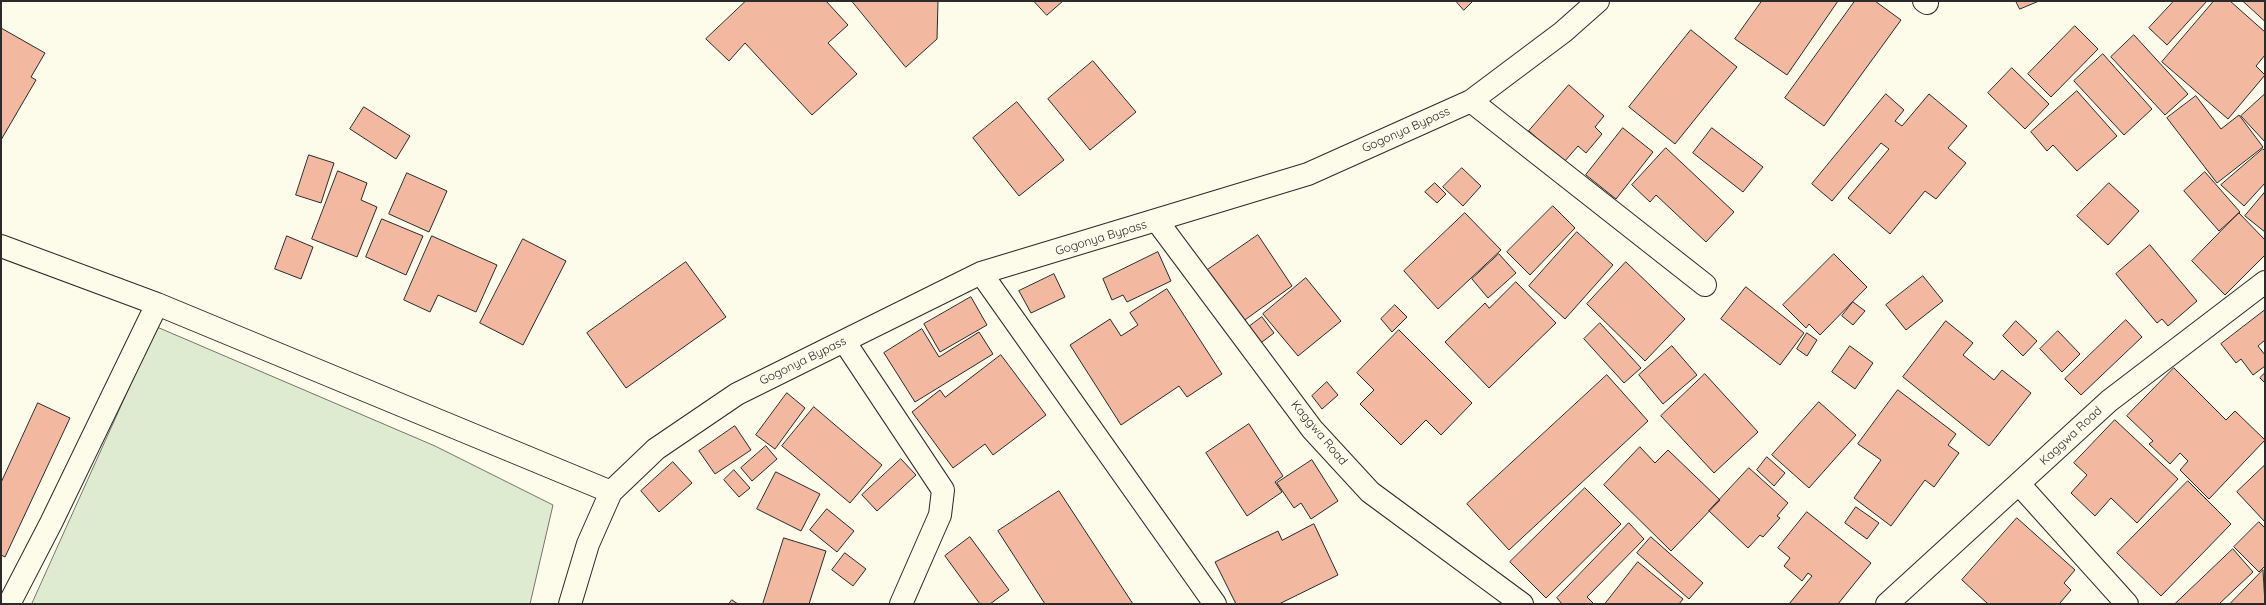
<!DOCTYPE html>
<html>
<head>
<meta charset="utf-8">
<style>
	body { margin:0 }
	#map { position:relative; width:2266px; height:605px; overflow:hidden; background:#fdfbea; font-family:Quicksand,sans-serif }
	canvas { display:block }
	.frame { position:absolute; inset:0; border:2px solid #2b2b2b; pointer-events:none }
</style>
</head>
<body>
<div id="map">
<canvas width="2266" height="605"></canvas>
<div class="frame"></div>
</div>
<script>
const c = document.querySelector('canvas').getContext('2d');
c.lineJoin = 'round';
function fillPath(path, color) { c.fillStyle = color; c.fill(path, 'evenodd'); }
function stroke(path, color, width, dash) { c.strokeStyle = color; c.lineWidth = width; c.lineCap = dash ? 'butt' : 'round'; c.setLineDash(dash || []); c.stroke(path); }
function drawText(font, color, halo, rows, align = 'center') {
  c.font = font + ' Quicksand,sans-serif'; c.lineWidth = 3; c.setLineDash([]); c.textBaseline = 'middle'; c.strokeStyle = halo; c.fillStyle = color; for (const [text, x, y, turn = 0] of rows) {
    c.save(); c.translate(x, y); c.rotate((+turn || 0) * Math.PI / 180); c.textAlign = isNaN(turn) ? turn : align; if (halo) c.strokeText(text, 0, 0); c.fillText(text, 0, 0); c.restore();
  }
}
const green = new Path2D(`
	M157,327l278,119 118,59 -23,99h-498z`);
fillPath(green, '#deebd1');
stroke(green, '#74746e', 1);
const building = new Path2D(`
	M746,1h80l22,24 -20,18 29,31 -45,41 -67,-72 -16,18 -23,-22z
	M852,1h86l-1,38 -31,28z
	M1034,1h29l-16,14z
	M1456,1h17l-9,9z
	M1762,1h76l-51,74 -52,-36z
	M1855,1h20l26,19 -77,106 -39,-28z
	M2016,1h23l-19,8z
	M2174,1h33l-40,44 -18,-17z
	M2214,1h16l35,31v23l-9,11 9,9 -37,44 -66,-57z
	M2243,1h22v20z
	M2075,26l23,23 -47,48 -23,-23z
	M1,28l44,25 -14,24 5,3 -35,60z
	M1691,30l46,37 -62,77 -46,-37z
	M2134,35l54,59 -23,21 -54,-58z
	M2103,54l49,55 -28,26 -50,-54z
	M1093,61l43,51 -46,38 -42,-51z
	M2012,68l37,36 -24,25 -37,-36z
	M1569,85l35,31 -9,11 7,7 -16,19 -8,-7 -14,16 -35,-31z
	M2077,91l40,45 -40,35 -24,-26 -6,6 -16,-19z
	M1886,94l18,16 -9,11 7,5 27,-32 38,32 -19,22 18,15 -30,36 -11,-8 -35,43 -42,-36 41,-49 -8,-6 -49,58 -20,-17z
	M2265,94v48l-24,-26z
	M2196,96l25,33 18,-14 24,32 -46,36 -50,-65z
	M1017,102l47,58 -45,36 -46,-58z
	M364,107l46,29 -14,23 -46,-30z
	M1623,128l30,24 -37,47 -30,-24z
	M1712,128l51,39 -20,25 -50,-39z
	M1666,148l68,64 -28,30 -50,-47 -6,7 -18,-17z
	M2263,149l2,2v32l-21,23 -23,-21z
	M309,155l25,8 -13,40 -25,-8z
	M1462,168l19,18 -18,20 -20,-19z
	M338,171l29,12 -6,17 16,7 -20,50 -45,-18z
	M2205,172l35,40 -21,19 -35,-40z
	M407,173l40,18 -18,41 -40,-18z
	M1435,183l11,11 -9,9 -12,-11z
	M2109,183l30,28 -31,34 -31,-29z
	M2265,192v40l-20,-16z
	M1553,206l22,22 -45,47 -23,-23z
	M1465,213l36,37 -63,59 -34,-38z
	M2239,213l26,27v15l-40,40 -33,-34z
	M382,219l41,17 -17,39 -40,-18z
	M1577,232l36,33 -48,54 -36,-33z
	M1258,235l34,51 -50,36 -36,-51z
	M287,236l26,11 -12,32 -26,-10z
	M432,236l65,29 -21,47 -38,-17 -8,17 -26,-12z
	M523,239l43,22 -43,84 -43,-22z
	M2150,245l47,56 -29,25 -6,-7 -5,4 -41,-49z
	M1158,252l13,29 -44,21 -4,-7 -11,5 -9,-21z
	M1499,254l17,19 -28,25 -16,-19z
	M1834,254l33,33 -47,48 -11,-11 -3,4 -23,-23z
	M686,262l40,55 -100,71 -39,-55z
	M1626,262l59,57 -40,42 -58,-57z
	M1054,274l11,23 -34,16 -12,-22z
	M1923,276l20,25 -37,29 -20,-25z
	M1306,278l35,43 -43,35 -35,-42z
	M1516,282l40,41 -67,65 -44,-46 40,-39 4,5z
	M1746,287l58,46 -24,32 -59,-46z
	M1167,289l55,85 -35,23 -8,-11 -58,39 -51,-80 40,-26 11,17 17,-11 -8,-12z
	M971,297l16,28 -47,27 -16,-28z
	M1853,302l12,9 -12,14 -11,-9z
	M1395,305l12,12 -15,15 -11,-13z
	M2265,310v30l-7,6 7,9v11l-12,9 -12,-16 -5,4 -15,-19z
	M1262,317l12,16 -16,12 -12,-16z
	M2126,320l16,17 -61,58 -16,-16z
	M1946,321l27,22 -10,12 31,25 8,-10 29,23 -42,53 -86,-69z
	M2016,321l21,20 -14,15 -20,-20z
	M1600,323l41,45 -17,15 -40,-44z
	M922,329l17,28 40,-25 14,22 -78,48 -31,-49z
	M1399,330l73,73 -31,32 -15,-15 -25,25 -41,-41 14,-14 -17,-17z
	M2058,331l22,23 -18,18 -22,-23z
	M1807,333l10,7 -10,16 -10,-7z
	M1672,346l25,29 -34,29 -24,-29z
	M1850,346l23,17 -18,26 -23,-17z
	M1001,355l45,60 -53,40 -8,-11 -32,24 -41,-56 28,-22 5,7z
	M2174,368l52,52 9,-9 30,29 -56,59 -29,-29 8,-9 -8,-8 -10,11 -21,-20 4,-3 -26,-25z
	M2265,373v10l-5,-5z
	M1705,374l53,58 -44,41 -53,-57z
	M1607,375l41,46 -139,129 -42,-46z
	M1327,382l11,13 -16,14 -10,-13z
	M1898,390l58,44 -8,11 11,8 -25,34 -9,-7 -34,46 -37,-28 27,-38 -23,-16z
	M787,393l18,15 -30,41 -19,-14z
	M1819,402l37,33 -47,53 -37,-33z
	M38,403l32,15 -65,139 -4,-2v-72z
	M814,407l68,58 -32,38 -68,-57z
	M2115,420l63,59 -41,44 -26,-25 -16,18 -24,-23 16,-18 -13,-12z
	M1249,424l34,52 -8,6 7,10 -35,24 -41,-63z
	M735,426l16,24 -36,24 -16,-23z
	M766,446l11,13 -25,22 -11,-13z
	M1640,447l15,16 13,-13 52,50 -49,51 -67,-66z
	M1767,457l18,16 -11,13 -17,-16z
	M901,459l15,16 -39,36 -15,-16z
	M1312,460l26,41 -27,18 -10,-16 -7,5 -17,-25z
	M673,462l19,21 -33,29 -18,-21z
	M2265,465v57l-28,-30z
	M1749,468l39,35 -11,13 3,2 -17,19 -3,-2 -12,13 -39,-37z
	M734,470l16,18 -11,9 -15,-17z
	M776,472l44,22 -19,37 -44,-22z
	M2188,481l43,43 -70,72 -44,-43z
	M1585,488l36,36 -75,74 -36,-36z
	M1059,491l74,113h-88l-47,-73z
	M1856,507l23,16 -12,16 -22,-16z
	M827,509l27,22 -17,21 -27,-22z
	M1807,512l64,51 -33,41h-49l23,-28 -4,-3 -6,8 -18,-15 6,-8 -12,-10z
	M2017,518l58,52 -11,13 7,7 -11,13 2,1h-74l-26,-24z
	M2259,522l6,6v38l-6,6 -25,-25z
	M1629,523l15,16 -57,58 7,7h-32l-5,-6z
	M1314,524l24,51 -59,29h-43l-21,-42 63,-31 4,9z
	M970,537l39,53 -19,14h-10l-35,-48z
	M1651,537l52,46 -14,16 -52,-46z
	M784,538l42,13 -17,53h-46z
	M2233,549l20,23 -34,32h-44z
	M845,553l21,16 -13,17 -21,-16z
	M1638,562l45,37 -4,5h-74z
	M2263,570l2,34h-35z
	M732,600l6,4h-9z`);
fillPath(building, '#f2b8a0');
stroke(building, '#2b2b2b', 1);
const minor = new Path2D(`
	M1924,1l3,2
	M1471,101l234,184
	M1157,221l155,208 58,63 152,112
	M1,246l156,58 454,188
	M981,273l234,331
	M844,341l99,149 -3,25 -39,89
	M2019,484l108,120
	M9,604l42,-81 106,-219
	M570,604l18,-60 23,-52 45,-43 81,-55 244,-121 327,-99 163,-73 92,-69 35,-31
	M1887,604l222,-203 156,-119`);
stroke(minor, '#2b2b2b', 24);
stroke(minor, '#fdfbea', 22);
drawText('12px', '#2b2b2b', '#fdfbea', [
	["Gogonya Bypass",1406,130,-24],
	["Gogonya Bypass",1101,238,-17],
	["Gogonya Bypass",803,361,-26],
	["Kaggwa Road",1319,433,50],
	["Kaggwa Road",2071,436,-43]
]);
</script>
</body>
</html>
